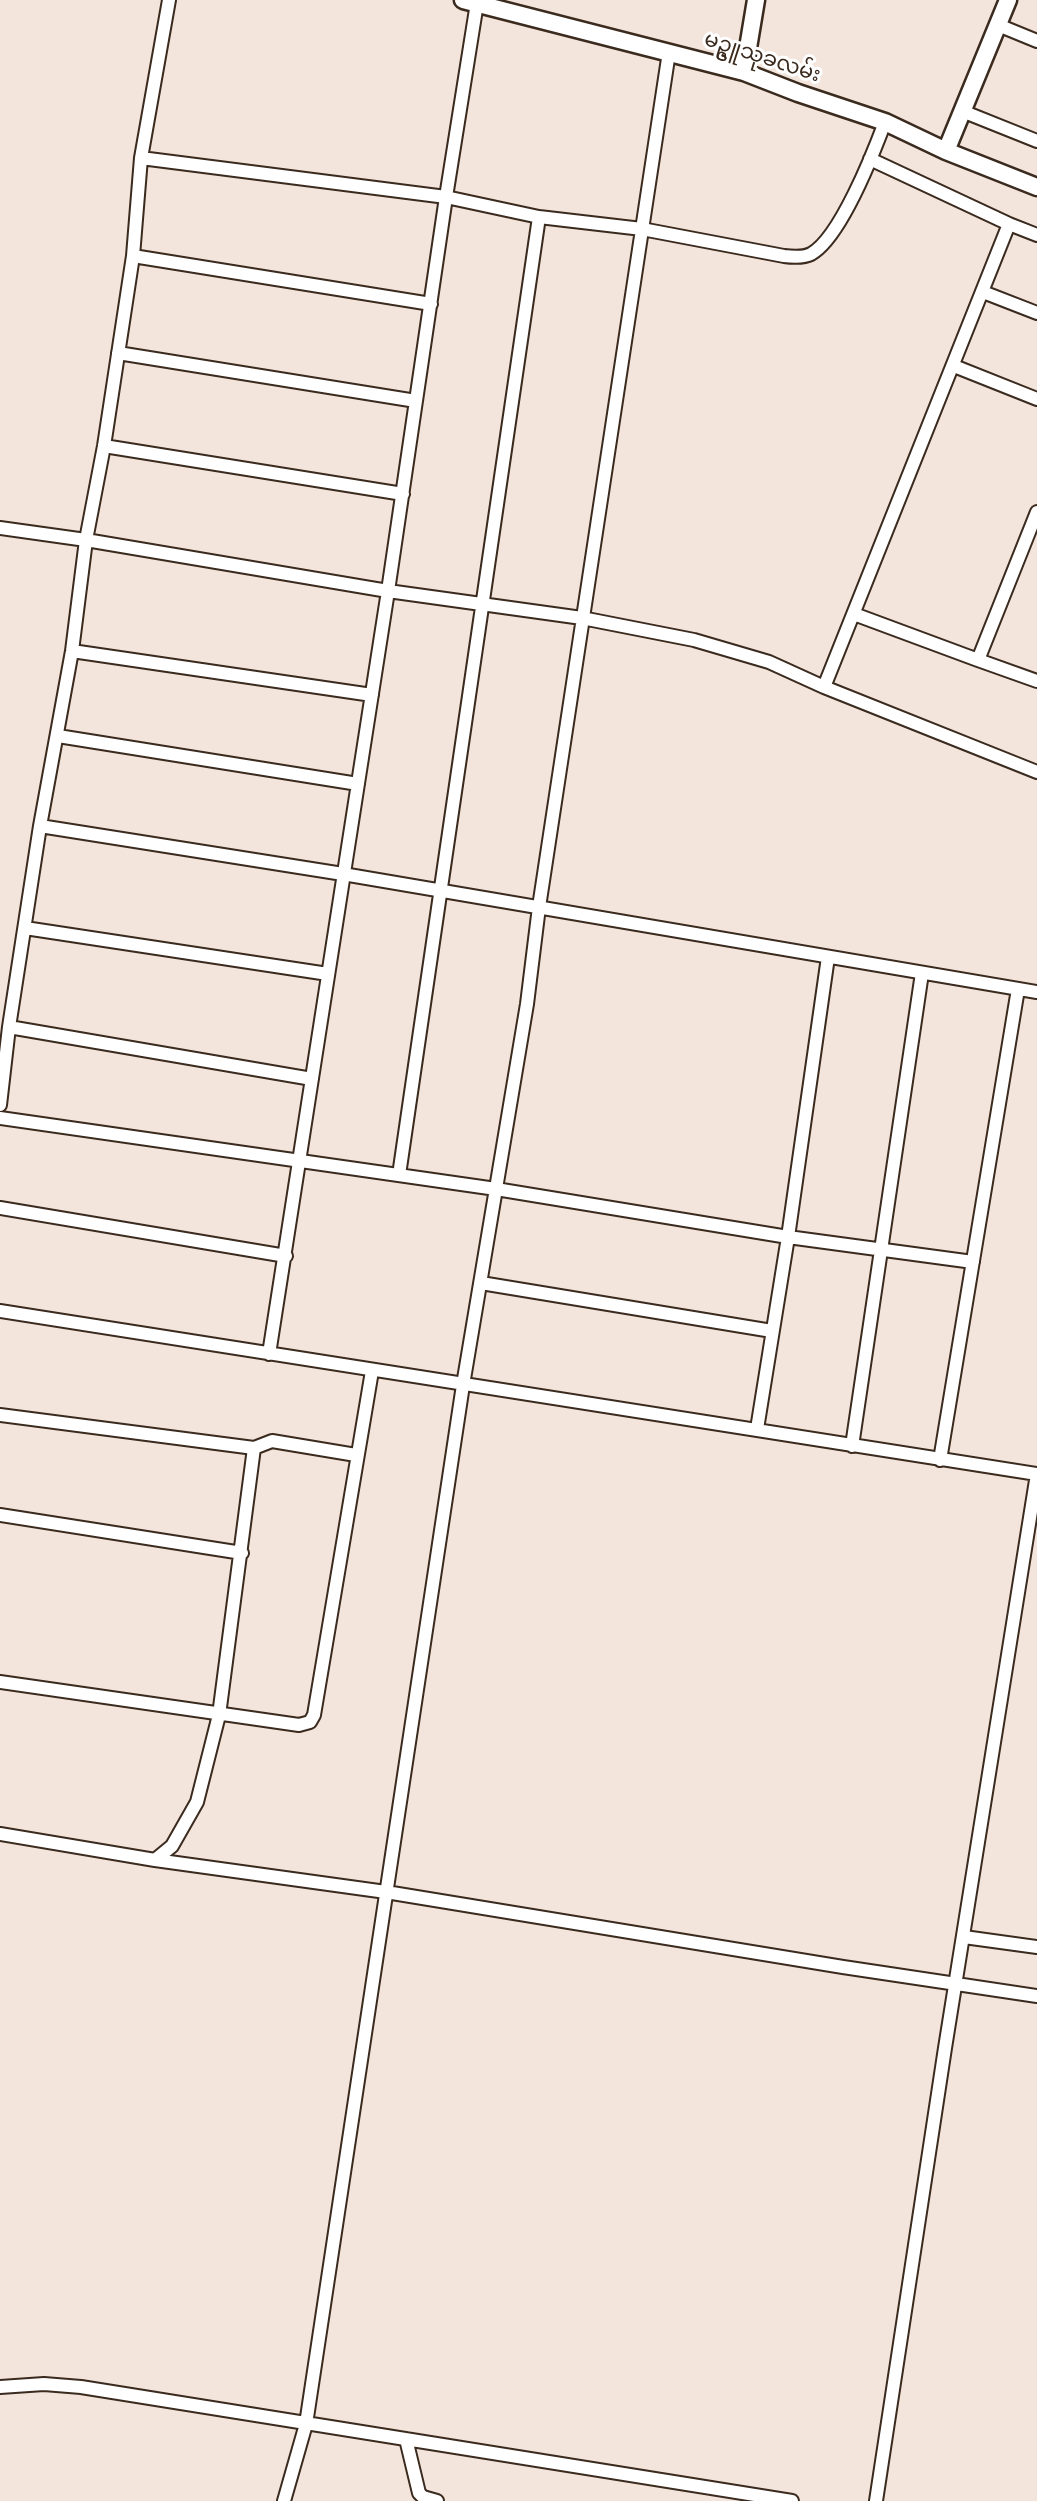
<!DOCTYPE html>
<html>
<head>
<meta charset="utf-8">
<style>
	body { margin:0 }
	canvas { display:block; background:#f3e5dc }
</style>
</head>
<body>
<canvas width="1037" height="2501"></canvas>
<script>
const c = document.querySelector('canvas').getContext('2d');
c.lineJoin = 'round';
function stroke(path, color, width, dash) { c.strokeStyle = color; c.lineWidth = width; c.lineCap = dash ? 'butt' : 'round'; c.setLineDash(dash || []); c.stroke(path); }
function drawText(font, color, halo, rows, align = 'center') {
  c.font = font + ' "Balsamiq Sans","Noto Sans Myanmar",sans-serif'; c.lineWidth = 6; c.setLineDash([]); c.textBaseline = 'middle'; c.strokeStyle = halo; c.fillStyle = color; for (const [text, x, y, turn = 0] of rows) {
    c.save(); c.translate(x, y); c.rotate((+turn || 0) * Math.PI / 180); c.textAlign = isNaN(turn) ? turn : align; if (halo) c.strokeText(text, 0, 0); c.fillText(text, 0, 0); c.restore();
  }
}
const street = new Path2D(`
	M998,25l39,16
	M962,111l75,30
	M141,158l305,39 93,20 103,12 142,27c8,1 19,2 27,-2 29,-16 62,-100 74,-132
	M870,159l139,65
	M133,256l298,48
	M983,292l54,21
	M118,353l298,48
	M954,366l83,33
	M104,446l299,48
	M1037,512l-59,148 59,21
	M0,528l86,12 302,51 194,27 112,22 75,22 55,25 213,85
	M854,614l124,46
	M72,651l300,44
	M824,687l185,-463 28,11
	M58,736l300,48
	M40,826l303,48 694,118
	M25,928l303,46
	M9,1027l303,52
	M0,1105l9,-78 31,-201 32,-175 14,-111 18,-94 29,-190 8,-98 28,-158
	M0,1118l496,71 292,48 185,25
	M399,1175l140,-958
	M0,1208l286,48
	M481,1283l291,48
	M0,1311l1037,163
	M269,1354l119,-763 58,-394 31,-194
	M0,1415l254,33 -35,267 -22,87 -25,44 -17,14
	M757,1429l31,-192 40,-280
	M852,1446l70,-473
	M254,1448l18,-7 84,14
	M940,1460l78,-471
	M0,1515l242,38
	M0,1682l299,43 11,-3 4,-7 58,-344
	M0,1834l155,26 231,32 457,75 194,29
	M964,1937l73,10
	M0,2387l44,-3 37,3 711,114
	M406,2439l13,54 4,4 14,4
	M284,2501l22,-77 157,-1039 64,-381 12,-97 130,-855
	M876,2501l69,-453 92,-574`);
const secondary = new Path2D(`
	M463,0l281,72 54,21 87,29 61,29 91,36
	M744,72l12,-72
	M946,151l62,-151`);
stroke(street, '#3b2a1e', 16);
stroke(secondary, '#3b2a1e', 21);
stroke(street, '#fff', 12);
stroke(secondary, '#fff', 16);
drawText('21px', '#3b2a1e', '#fff', [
	["မဥ္ဇူသုခလမ်း",762,58,18]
]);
</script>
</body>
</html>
